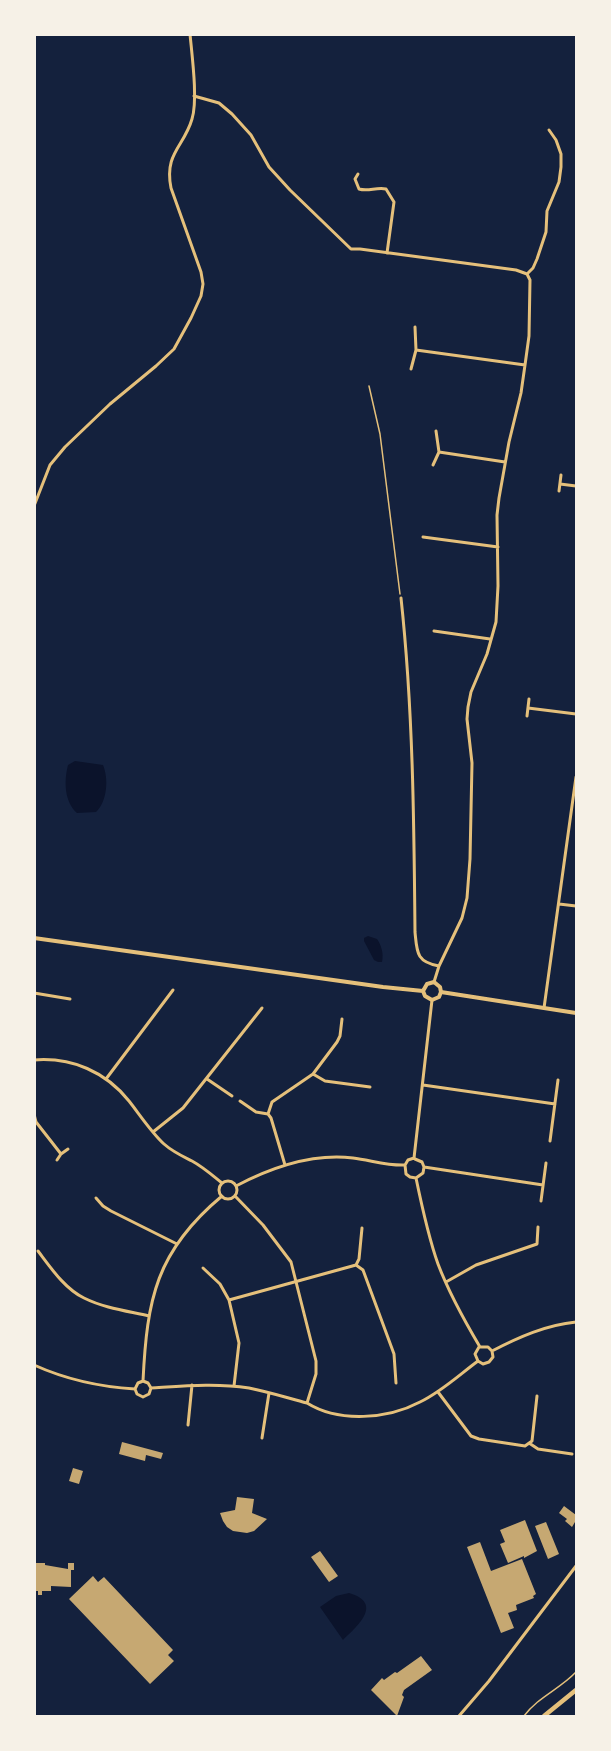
<!DOCTYPE html>
<html>
<head>
<meta charset="utf-8">
<style>
	body { margin:0 }
	#map { position:relative; width:611px; height:1751px; overflow:hidden; background:#14213d; font-family:"IBM Plex Sans",sans-serif }
	canvas { display:block }
	.frame { position:absolute; inset:0; border:36px solid #f6f1e7; pointer-events:none }
</style>
</head>
<body>
<div id="map">
<canvas width="611" height="1751"></canvas>
<div class="frame"></div>
</div>
<script>
const c = document.querySelector('canvas').getContext('2d');
c.lineJoin = 'round';
function fillPath(path, color) { c.fillStyle = color; c.fill(path, 'evenodd'); }
function stroke(path, color, width, dash) { c.strokeStyle = color; c.lineWidth = width; c.lineCap = dash ? 'butt' : 'round'; c.setLineDash(dash || []); c.stroke(path); }
fillPath(new Path2D(`
	M75,761l28,4c6,14 4,37 -7,47l-19,1c-13,-12 -13,-32 -9,-48z
	M368,936l9,3c4,6 7,14 5,23h-4l-4,-2 -10,-19v-3z
	M349,1593c34,10 10,32 -6,47l-23,-33 16,-11z`), '#0b132b');
fillPath(new Path2D(`
	M122,1442l41,11 -2,6 -15,-4 -1,6 -26,-7z
	M73,1468l10,3 -4,13 -10,-3z
	M237,1497l17,2 -2,14 15,6 -13,12 -7,2 -14,-2 -6,-4 -4,-6 -3,-8 15,-3z
	M564,1506l12,9v8l-1,-1 -3,5 -7,-6 2,-2 -8,-6z
	M525,1520l12,31 -13,7v-2l-16,7 -8,-19 5,-2 -5,-12z
	M546,1522l13,32 -11,5 -13,-33z
	M480,1542l11,29 31,-12 14,35 -3,2 1,2 -18,7 1,5 -9,3 6,15 -13,5 -34,-86z
	M320,1551l18,25 -9,6 -18,-25z
	M34,1563h11v2l23,4v-6h6v7h-3v17l-20,-1v5h-9v4h-4v-4h-4z
	M93,1576l5,6 6,-5 69,73 -5,5 6,6 -24,23 -81,-85z
	M421,1656l11,14 -28,20 -2,5 2,2 -7,19 -26,-26 11,-12 2,2 11,-8 2,1z`), '#c6a872');
stroke(new Path2D(`
	M369,386l11,48 20,160
	M524,1716c14,-19 36,-27 52,-44`), '#e5c07b', 1.5);
stroke(new Path2D(`
	M194,96l25,7 13,11 19,21 18,32 21,23 61,59h9l156,21 11,4
	M358,174l-3,5 4,10c9,3 17,-2 27,0l8,13 -7,51
	M416,350l109,15
	M411,369l5,-19 -1,-23
	M439,452l66,10
	M433,465l6,-13 -3,-21
	M560,484l16,2
	M559,491l2,-16
	M34,506l16,-41 15,-18 45,-43 46,-38 18,-17 17,-31 10,-22 2,-12 -2,-12 -30,-84c-7,-35 13,-41 21,-69 6,-19 0,-63 -2,-85
	M423,537l75,10
	M401,598c12,111 13,222 14,334 2,20 1,30 24,34
	M434,631l56,8
	M528,708l48,6
	M527,716l2,-17
	M559,904l17,2
	M434,982l5,-16 23,-48 5,-20 3,-39 2,-96 -5,-44 1,-12 3,-15 16,-38 9,-32 2,-36 -1,-71 2,-17 10,-56 12,-49 4,-28 4,-29 1,-56 -3,-6 6,-6 4,-9 9,-27 1,-21 12,-29 2,-15v-13l-5,-14 -7,-10
	M34,993l36,6
	M544,1008l32,-231
	M34,1060c38,-3 72,12 95,41 11,14 22,31 35,43 9,8 18,12 28,17 11,6 20,14 30,22
	M313,1074l12,7 45,6
	M106,1079l67,-89
	M207,1079l25,17
	M423,1085l132,19
	M240,1101l16,11 12,2
	M34,1114l2,8 25,32
	M153,1132l30,-24 79,-100
	M550,1141l8,-61
	M414,1158l18,-158
	M415,1159l7,3 2,5
	M57,1160l4,-6 7,-5
	M285,1165l-14,-47 -3,-4 4,-12 41,-28 24,-32 3,-6 2,-17
	M405,1165l1,9 4,3 6,1
	M405,1165l3,-5 6,-2
	M424,1167l119,18
	M416,1178c6,29 12,58 22,86 11,29 26,56 42,83
	M416,1178l7,-5 1,-6
	M219 1190a9 9 0 1 1 18 0a9 9 0 1 1-18 0Z
	M236,1186c36,-19 76,-33 117,-28 17,2 35,8 52,7
	M235,1196l28,29 28,37 25,99v13l-9,29
	M96,1198l7,8 8,5 66,33
	M541,1201l5,-38
	M38,1251c13,17 27,38 46,47 20,10 43,13 65,18
	M356,1265l3,-6 3,-31
	M203,1268l17,16 9,16 10,43 -5,43
	M446,1282l30,-17 61,-21 1,-17
	M229,1300l127,-35 7,5 31,84 2,29
	M480,1347h8l4,4
	M492,1351c27,-14 54,-26 84,-29
	M478,1361l5,3 6,-2 4,-5 -1,-6
	M478,1361l-3,-7 4,-7
	M34,1365c31,14 68,22 101,24
	M143,1381c4,-82 13,-130 79,-185
	M143,1381l5,2 3,5
	M151,1388c33,-2 65,-5 98,0 20,4 39,10 58,15 32,20 81,16 113,-1 21,-10 39,-27 58,-41
	M135,1389l2,5 6,3 6,-3 2,-6
	M135,1389l3,-6 5,-2
	M438,1392l33,44 8,3 46,7 7,-5 5,-45
	M188,1425l4,-40
	M262,1438l7,-45
	M529,1443l9,6 34,5
	M459,1716l30,-35 87,-115`), '#e5c07b', 3);
stroke(new Path2D(`
	M34,938l349,49 40,4
	M423,991l4,-7 7,-2 6,5 1,5
	M423,991l2,5 7,4 7,-3 2,-5
	M441,992l135,21`), '#e5c07b', 4);
stroke(new Path2D(`
	M544,1716l32,-26`), '#e5c07b', 4.5);
</script>
</body>
</html>
